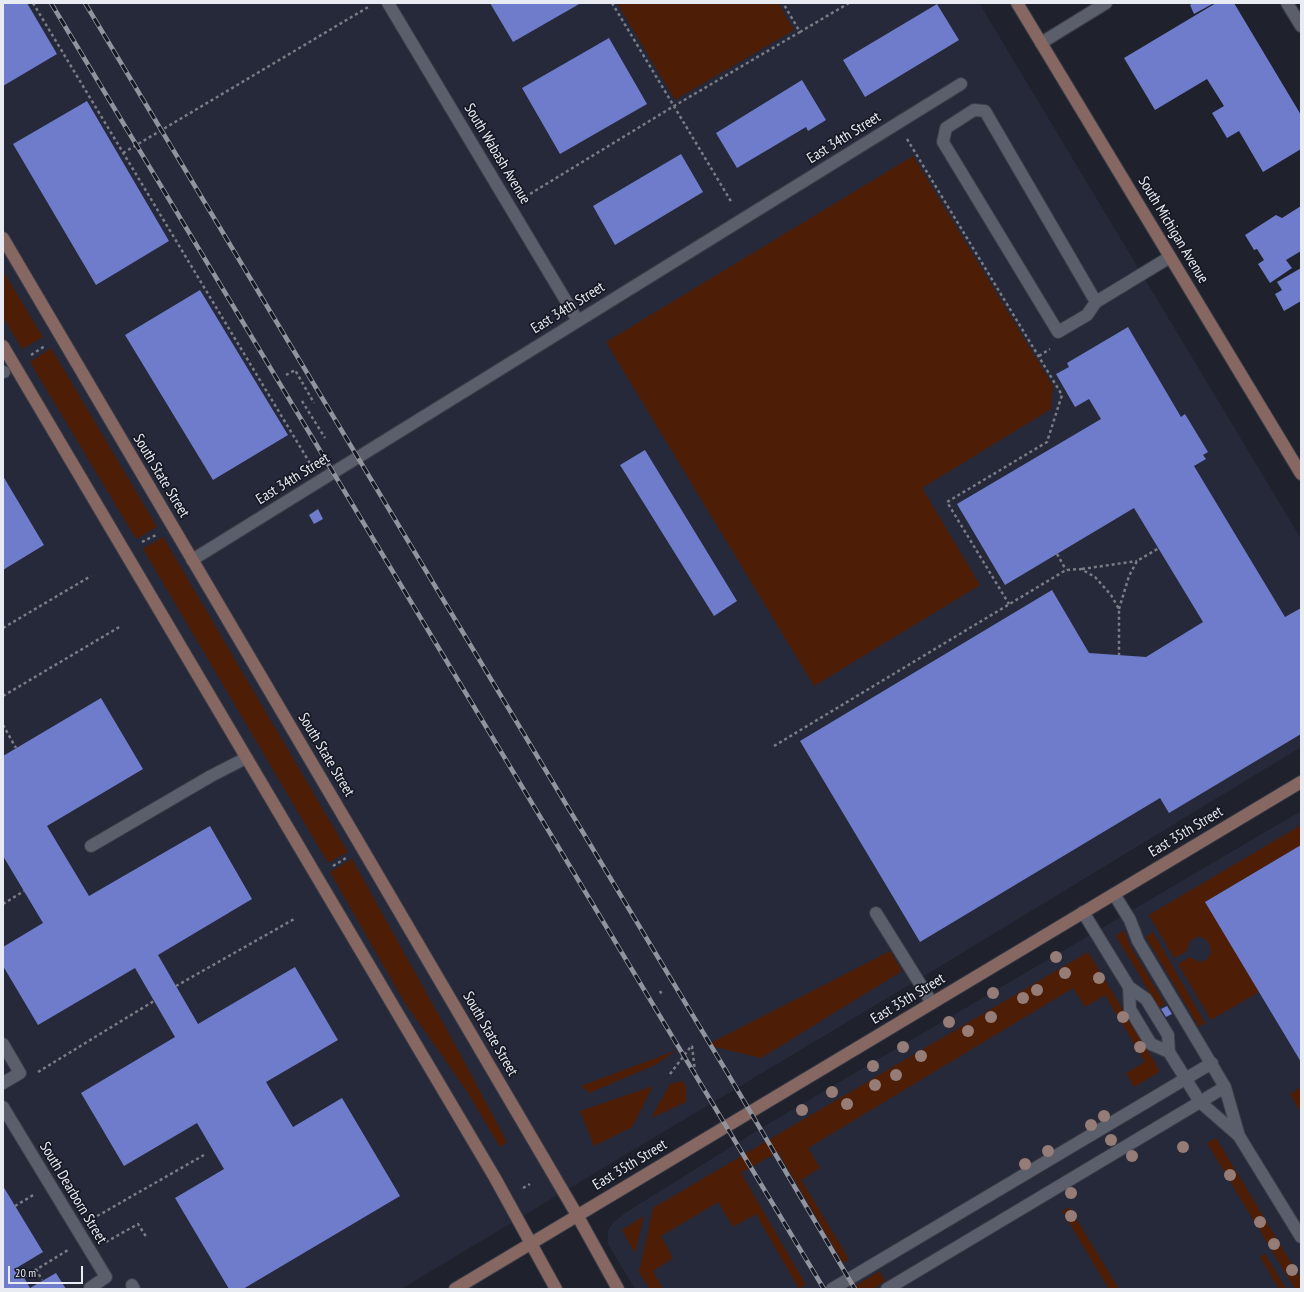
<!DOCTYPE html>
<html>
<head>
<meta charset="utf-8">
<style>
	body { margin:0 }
	#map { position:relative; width:1304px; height:1292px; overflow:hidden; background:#1f222d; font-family:"PT Sans Narrow",sans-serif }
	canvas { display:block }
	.frame { position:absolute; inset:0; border:4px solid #e9ebf3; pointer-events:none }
	.scale { position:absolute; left:8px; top:1266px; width:75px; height:18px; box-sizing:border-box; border:2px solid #e9ebf3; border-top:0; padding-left:5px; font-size:12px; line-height:14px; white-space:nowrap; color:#e9ebf3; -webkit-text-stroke:3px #161923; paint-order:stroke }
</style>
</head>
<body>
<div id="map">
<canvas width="1304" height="1292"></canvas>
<div class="frame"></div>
<div class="scale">20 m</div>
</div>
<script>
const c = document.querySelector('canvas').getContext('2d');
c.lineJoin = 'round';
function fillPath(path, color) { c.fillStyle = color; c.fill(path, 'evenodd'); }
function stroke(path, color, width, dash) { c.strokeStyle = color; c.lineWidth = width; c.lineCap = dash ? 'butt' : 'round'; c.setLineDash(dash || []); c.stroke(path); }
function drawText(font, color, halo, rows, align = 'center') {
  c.font = font + ' "PT Sans Narrow",sans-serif'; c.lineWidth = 3.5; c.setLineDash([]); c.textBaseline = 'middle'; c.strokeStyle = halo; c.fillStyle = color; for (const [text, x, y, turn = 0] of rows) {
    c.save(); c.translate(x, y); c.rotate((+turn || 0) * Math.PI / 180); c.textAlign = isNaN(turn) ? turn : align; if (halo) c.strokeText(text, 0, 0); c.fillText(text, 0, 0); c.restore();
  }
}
fillPath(new Path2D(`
	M3,3h976l322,536v208l-372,226 -528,316h-398z
	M1301,811v478h-666l-27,-45v-13l4,-7 13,-11 138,-86z`), '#26293a');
fillPath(new Path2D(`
	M617,3h161l16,27 -119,70z
	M913,156l140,230 -2,23 -129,79 58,97 -166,101 -208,-344z
	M3,271l40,66 -21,12 -19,-32z
	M51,348l106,179 -21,12 -106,-177z
	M163,537l185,315 -20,11 -185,-314z
	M1301,825v20l-96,57 54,90 -48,28 -33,-56 12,-7 9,5 7,-2 5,-6c0,-11 -3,-14 -12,-18l-9,5 -4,11 -12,6 -25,-43z
	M352,859l99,178 56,105 -7,5 -34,-57 -63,-90 -73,-128z
	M1124,930l6,16 35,58 -6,4 -43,-72z
	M1153,932l52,91 -6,4 -53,-90z
	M890,951l12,20 -141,87 -54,-13z
	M1088,952l69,114 2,6 -25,15 -8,-14 19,-11 -40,-67 -20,12 -12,-19 -265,160 12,20 -19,12 48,79 -6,4 -65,-111 -37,21 65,112 -7,4 -43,-75 -23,13 -15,-25 -57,34 12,22 -20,13 10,18h-13l-11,-17 14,-64z
	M677,1050l-20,14 -68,29 -8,-7z
	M682,1081l4,5v16l-35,16 19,-34z
	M653,1086l-21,41 -38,19 -14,-35z
	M1301,1087v26l-11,-19z
	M1216,1138l85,141v10h-6l-88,-146z
	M1069,1207l50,82h-10l-47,-78z
	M644,1216l-9,37 -13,-23z
	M1265,1254l21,35h-7l-19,-32z
	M878,1272l3,1 4,8 -12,8h-23z`), '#4e1d05');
fillPath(new Path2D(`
	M3,3h24l30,51 -54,32z
	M490,3h91l-68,39z
	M1193,3h21l-20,11 -4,-9z
	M1216,3h18l67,112v34l-38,23 -24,-41 -12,7 -15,-25 12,-7 -17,-27 -52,31 -31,-52z
	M937,4l22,36 -94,57 -22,-37z
	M609,38l38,66 -87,50 -38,-66z
	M802,80l24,40 -18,11 -2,-4 -69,41 -21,-35z
	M87,101l82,140 -73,44 -83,-141z
	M681,154l22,38 -88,53 -22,-39z
	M1301,206v45l-15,9 6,8 -22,15 -12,-19 6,-4 -7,-11 -3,1 -9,-15 31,-20 6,3z
	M1301,268v33l-17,10 -9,-17 7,-4 -5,-8z
	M200,290l88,145 -75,45 -88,-145z
	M1128,327l53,90 4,-3 23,38 -5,3 3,4 -12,7 91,151 16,-9v126l-132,79 -9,-15 -240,144 -120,-201 252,-151 37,63 57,4 57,-35 -69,-114 -129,77 -48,-81 144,-85 -12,-20 -14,8 -19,-33 13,-7 -2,-4z
	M645,450l92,151 -23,15 -94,-151z
	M3,476l41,69 -41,25z
	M318,509l5,10 -9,5 -5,-9z
	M101,698l42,71 -96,57 42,70 121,-70 42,73 -94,56 40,69 97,-57 43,73 -72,42 27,45 49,-29 58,98 -157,93h-14l-54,-91 49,-29 -27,-46 -73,43 -43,-73 94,-56 -40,-69 -97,57 -35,-59v-19l40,-24 -40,-67v-100z
	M1301,845v217l-96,-160z
	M1167,1006l5,8 -6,3 -5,-8z
	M3,1186l40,66 -25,15 12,21 26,-15 10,16h-63z`), '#6e7ccb');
const lane = new Path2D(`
	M388,3l190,318
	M1287,3l14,23
	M1096,302l-9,13 -29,17 -115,-190 3,-14 28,-18 11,1 111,191 74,-45
	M3,372h1
	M192,560l769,-476
	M91,846l120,-70 35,-18
	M1114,894l16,26 8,21 87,146 14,49
	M1083,912l46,75 17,12 22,36 1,17 31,50 39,34 62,101
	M876,913l56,90
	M1129,987l1,22 21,35 18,8
	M132,1285l2,4
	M832,1289l380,-226
	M887,1289l338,-202`);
const street = new Path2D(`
	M1041,43l65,-40
	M3,1044l17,29 -17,10
	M3,1107l103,170 -16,11v1`);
const secondary = new Path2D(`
	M1017,3l284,471
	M3,238l359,610 215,367 41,74
	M3,346l492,832 61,111
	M455,1289l846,-507`);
stroke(lane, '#3a3c46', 14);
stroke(street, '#3a3c46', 14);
stroke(secondary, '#3a3c46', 14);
stroke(new Path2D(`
	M33,3l278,462
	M612,3l120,200
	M800,32l49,-29
	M907,139l155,256 -15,47 -100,60 62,102
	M123,153l247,-147
	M525,197l149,-91 126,-74 -17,-29
	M31,355l14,-9
	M1039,356l11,-7
	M286,375l9,-5 19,33
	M302,401l23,37
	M142,542l14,-7
	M1057,554l9,16
	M1082,569l55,-8
	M1119,609l10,-33 8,-15 22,-13
	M3,628l88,-52
	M3,696l118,-70
	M3,725l13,23
	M774,746l292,-176 15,-1 14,8 16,18 8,14v46
	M333,866l13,-8
	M3,904l21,-13
	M176,986l120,-68
	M660,991l2,4
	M692,1046l3,25
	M38,1072l116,-71
	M670,1074l22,-29
	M523,1188l7,-4
	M15,1206l20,-12
	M92,1219l112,-64
	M106,1242l32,-18 9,14
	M36,1269l6,11
	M24,1277l44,-27`), '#7a7c86', 2.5, [3, 3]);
stroke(lane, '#5b5e6b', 12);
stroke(street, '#5b5e6b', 12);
stroke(secondary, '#866762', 12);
const rail = new Path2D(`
	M51,3l773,1286
	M85,3l640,1066 130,220`);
stroke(rail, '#91949d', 4.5);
stroke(rail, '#161923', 3, [9]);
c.fillStyle = '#957c77';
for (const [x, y] of [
	[1056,957],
	[1065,973],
	[1099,978],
	[1037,990],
	[993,993],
	[1023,998],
	[991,1017],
	[1123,1017],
	[949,1022],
	[968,1031],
	[903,1047],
	[1140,1047],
	[921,1056],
	[873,1066],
	[896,1075],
	[875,1085],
	[832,1092],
	[847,1104],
	[802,1110],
	[1104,1116],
	[1091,1125],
	[1111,1140],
	[1183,1147],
	[1048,1151],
	[1132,1156],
	[1025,1164],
	[1230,1175],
	[1071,1193],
	[1071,1216],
	[1260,1222],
	[1274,1244],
	[1292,1270]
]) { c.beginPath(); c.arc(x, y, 6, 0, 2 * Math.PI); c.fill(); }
drawText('15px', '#e9ebf3', '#161923', [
	["East 34th Street",844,138,-32],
	["South Wabash Avenue",497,154,59],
	["South Michigan Avenue",1173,230,59],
	["East 34th Street",568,308,-32],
	["South State Street",161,476,59],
	["East 34th Street",293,479,-32],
	["South State Street",326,755,59],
	["East 35th Street",1186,832,-31],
	["East 35th Street",908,999,-31],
	["South State Street",490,1034,60],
	["East 35th Street",630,1165,-31],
	["South Dearborn Street",73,1193,59]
]);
</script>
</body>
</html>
